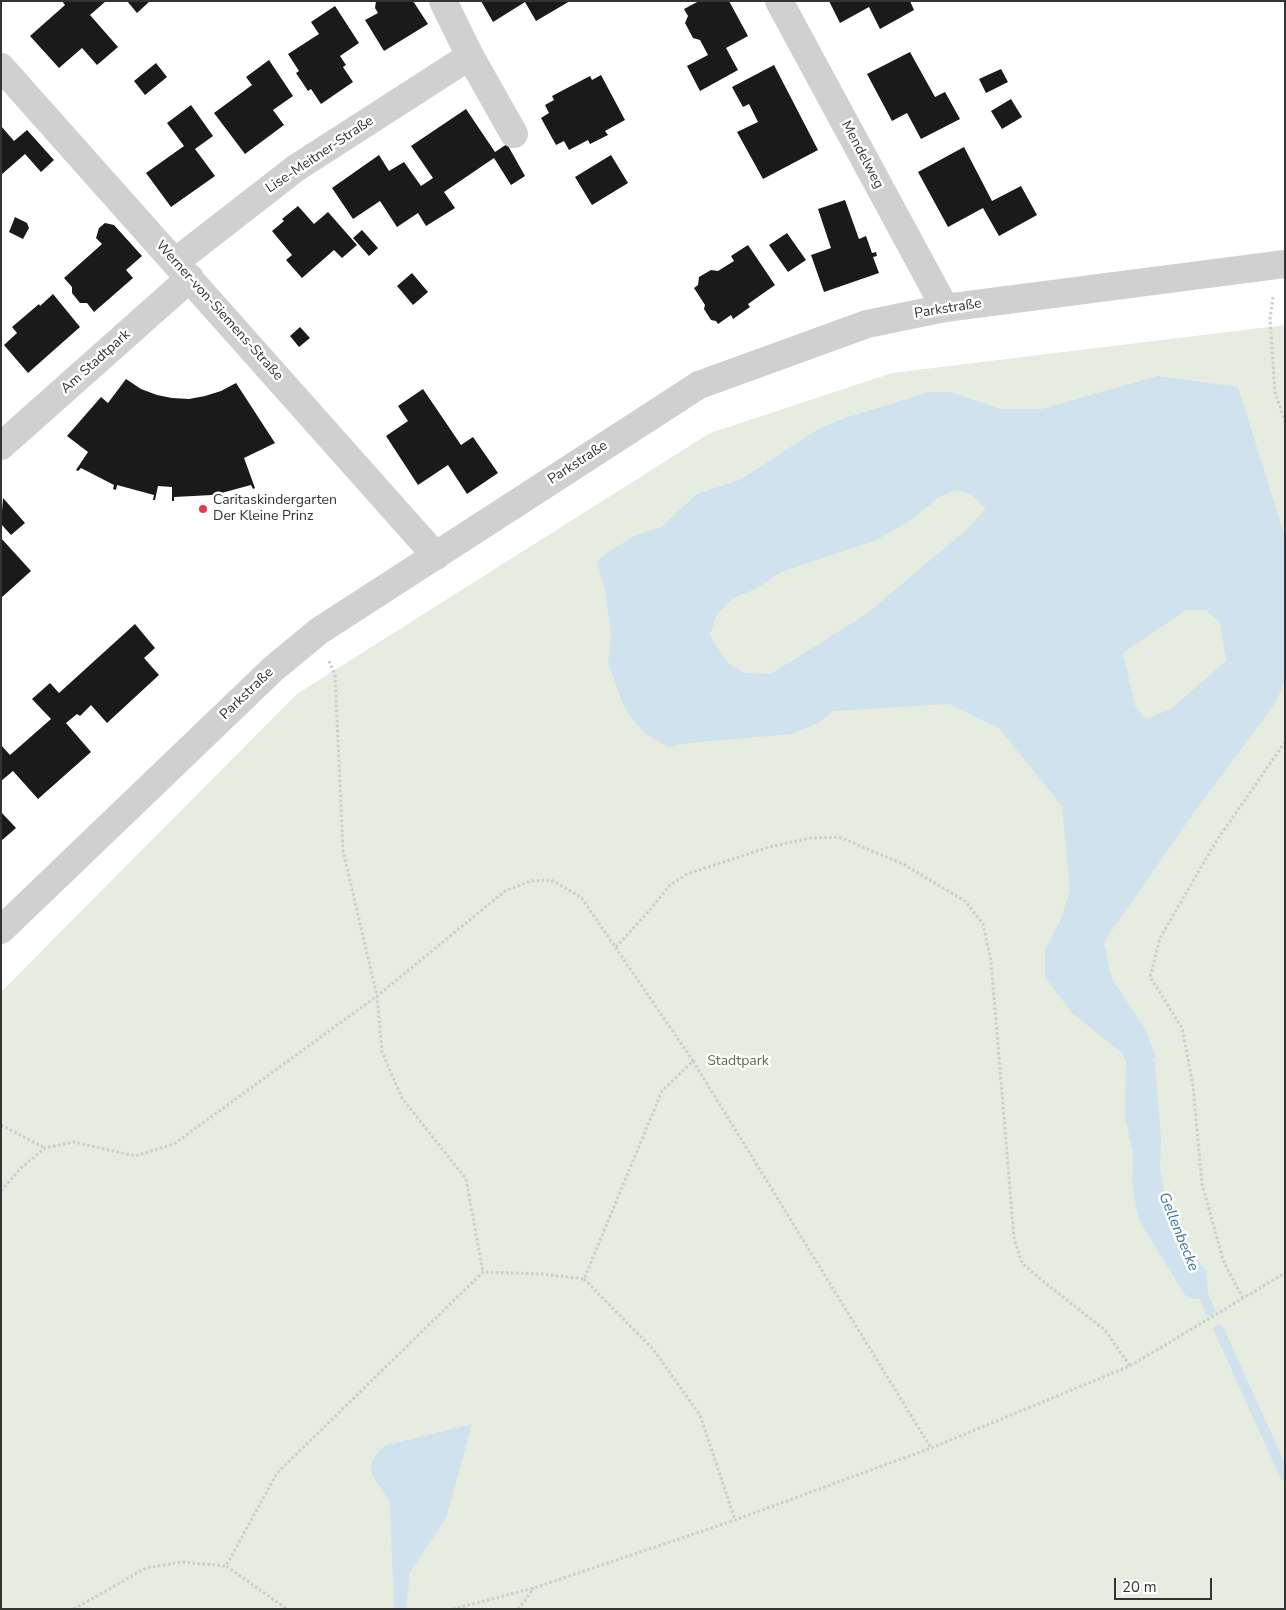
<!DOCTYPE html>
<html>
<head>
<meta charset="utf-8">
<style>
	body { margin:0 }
	#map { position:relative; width:1286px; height:1610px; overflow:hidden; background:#fff; font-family:"Nunito Sans",sans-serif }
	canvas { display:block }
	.frame { position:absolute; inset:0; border:2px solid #333; pointer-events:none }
	.scale { position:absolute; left:1114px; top:1578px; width:98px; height:22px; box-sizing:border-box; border:2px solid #333; border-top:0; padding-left:6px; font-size:15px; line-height:18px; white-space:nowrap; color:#333; -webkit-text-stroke:4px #fff; paint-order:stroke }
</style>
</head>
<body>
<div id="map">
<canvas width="1286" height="1610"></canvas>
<div class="frame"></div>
<div class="scale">20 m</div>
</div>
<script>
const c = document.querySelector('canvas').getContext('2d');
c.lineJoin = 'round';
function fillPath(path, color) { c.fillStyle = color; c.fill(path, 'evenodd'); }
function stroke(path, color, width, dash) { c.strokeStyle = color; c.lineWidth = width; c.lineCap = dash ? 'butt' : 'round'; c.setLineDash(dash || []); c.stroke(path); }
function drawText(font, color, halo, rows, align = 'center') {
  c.font = font + ' "Nunito Sans",sans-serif'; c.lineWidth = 5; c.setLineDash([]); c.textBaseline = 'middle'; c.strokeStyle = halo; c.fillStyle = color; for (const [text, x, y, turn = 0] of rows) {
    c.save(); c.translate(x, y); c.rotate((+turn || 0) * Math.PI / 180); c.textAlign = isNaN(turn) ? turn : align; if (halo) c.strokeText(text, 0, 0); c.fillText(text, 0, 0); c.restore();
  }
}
fillPath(new Path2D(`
	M1285,325v1284h-1284v-617l296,-298 413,-261 182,-60z`), '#e6ecdf');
fillPath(new Path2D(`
	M1158,376l80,11 47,150v143l-9,22 -84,113 -88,127 7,35 35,54 10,27 -4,1 3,3 6,77 -1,29 5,28 17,45 24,30 2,19 -6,8 -10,1 -7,-4 -47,-77 -6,-37 1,-28 -8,-36 1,-56 -4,-8 -50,-40 -27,-36v-27l16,-31 9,-28 -8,-85 -63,-78 -50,-24 -116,7 -14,12 -27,11 -104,9 -19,4 -22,-12 -13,-14 -10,-14 -16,-45 3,-28 -6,-45 -8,-27 7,-7 30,-19 27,-9 36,-33 43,-14 77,-50 25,-11 88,-27h20l51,17h40zM954,490l17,4 15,15 -21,22 -100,84 -94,59 -26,-1 -16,-9 -10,-13 -9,-16 6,-19 17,-18 23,-9 25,-17 95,-32 35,-20 27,-22zM1186,610h20l14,13 6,38 -55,48 -25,10 -11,-13 -12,-53z
	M472,1424l-26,94 -36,54 -4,37h-12l-4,-107c-13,-24 -32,-30 -6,-56z`), '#cfe2ee');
stroke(new Path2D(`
	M1199,1284l11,27
	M1219,1330l66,146`), '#cfe2ee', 10);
fillPath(new Path2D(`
	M62,1h44l-16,14 28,32 -21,18 -15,-17 -23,20 -29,-32 35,-31z
	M127,1h23l-13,12z
	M376,1h37l15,23 -44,27 -19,-31 13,-7 -3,-5z
	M481,1h89l-34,20 -11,-19 -32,20z
	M699,1h30l19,35 -22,12 12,22 -38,21 -13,-25 21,-11 -8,-15 -7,-2 -8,-15 3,-7 -4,-7z
	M829,1h81l4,9 -34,19 -11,-22 -29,16z
	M335,6l24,37 -19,13 6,9 -3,2 10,15 -32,22 -10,-15 -3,2 -12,-18 3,-2 -11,-17 31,-20 -8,-12z
	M910,52l25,45 10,-5 15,27 -39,20 -14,-26 -15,8 -25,-47z
	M269,60l24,36 -20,14 11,15 -39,29 -31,-41 38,-28 -6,-8z
	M156,63l11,14 -22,18 -11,-14z
	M774,65l44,85 -55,29 -26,-47 21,-10 -9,-18 -6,3 -11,-20z
	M1001,69l7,13 -22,11 -7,-14z
	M601,75l24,45 -20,11 3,4 -18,9 -2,-4 -19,10 -5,-9 -8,4 -15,-27 8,-5 -4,-8 9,-5 -2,-4 38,-20 2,4z
	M1011,99l11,18 -20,12 -11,-18z
	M191,105l22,31 -18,13 20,27 -44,31 -25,-34 38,-27 -17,-23z
	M466,109l29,43 12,-8 18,32 -14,9 -17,-27 -50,34 11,16 -29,18 -8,-13 -21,14 -17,-26 -27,18 -21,-31 47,-33 10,16 15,-9 17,24 12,-8 -22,-32z
	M1,126l13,15 13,-11 27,30 -13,12 -16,-18 -24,21z
	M964,147l28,54 29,-15 16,29 -38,21 -16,-28 -35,19 -30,-55z
	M611,155l17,28 -36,22 -17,-28z
	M845,200l14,39 7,-3 6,17 4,-1 1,4 -4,1 6,16 -55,19 -13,-37 20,-7 -13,-39z
	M298,206l16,18 14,-12 29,33 -15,13 -8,-8 -32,28 -16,-18 6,-5 -20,-24 12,-10 -2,-2z
	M15,217l12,6 2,5 -6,11 -14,-7z
	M105,223l9,2 28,31 -16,14 7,8 -39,34 -7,-9h-7l-8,-10v-6l-8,-9 38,-34 -6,-6 3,-10z
	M362,230l16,18 -9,8 -16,-18z
	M787,233l19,27 -18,12 -19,-27z
	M748,245l27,40 -27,19 2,3 -17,12 -2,-4 -13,9 -2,-3 -5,-1 -7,-11 1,-4 -11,-17 4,-3 1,-8 12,-7 7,1 16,-10 -3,-5z
	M412,273l16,19 -15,13 -16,-19z
	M53,294l27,33 -52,46 -24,-28 13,-12 -5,-6 27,-23 1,2z
	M300,327l10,11 -11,9 -9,-11z
	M126,379l15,10 16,6 15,3 17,1 16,-3 16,-5 15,-8 39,60 -31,15 11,30 -2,1 -2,-4 -37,10 1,4h-2l-1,-4 -38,2v4h-2v-14l-14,-1 -3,14h-2l1,-5 -37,-10 -1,5 -3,-1 1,-4 -33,-17 -3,3 -2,-1 12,-18 -21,-16 34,-39 7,6z
	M423,389l38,56 12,-8 25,36 -31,21 -19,-29 -30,20 -32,-49 22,-15 -10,-15z
	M3,498l22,25 -14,12 -10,-11z
	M1,538l30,33 -30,27z
	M135,624l20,24 -11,10 15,17 -52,48 -16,-18 -11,11 -3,-2 -11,9 25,29 -53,47 -25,-28 -12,10v-36l9,10 41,-36 -19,-20 18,-16 9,10z
	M1,812l15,16 -15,13z`), '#1a1a1a');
stroke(new Path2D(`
	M1273,297l-3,22 5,73 10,30
	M329,661l6,14 8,176 34,145 5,56 20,46 64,81 17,93
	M616,947l33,-36 21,-26 17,-11 82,-27 42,-9 28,-1 64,27 62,37 18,23 8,37 23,277 8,25 22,19 61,48 25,36
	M693,1061l238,387
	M1,1125l44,23
	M1,1191l20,-23 24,-20 29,-6 61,14 39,-12 203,-148 128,-105 26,-10 20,-1 30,17 112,164 -31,30 -78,188 -42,-5 -59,-2 -206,201 -51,93 61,43
	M584,1279l69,70 47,66 35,105
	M1243,1298l-19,-35 -22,-79 -9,-98 -11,-58 -32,-51 10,-39 55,-95 70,-101
	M74,1609l72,-41 36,-6 44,4
	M453,1609l81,-21 201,-68 196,-72 199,-82 155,-93
	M518,1609l16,-21`), '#cdcdcd', 3, [2.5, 2.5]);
stroke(new Path2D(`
	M779,1l166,307
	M470,56l44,78
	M1,67l435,489
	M175,262l121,-94 174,-112 -27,-55
	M1,446l189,-168
	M1,930l272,-261 46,-38 380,-246 168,-61 78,-16 340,-44`), '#d0d0d0', 28);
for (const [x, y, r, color] of [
	[203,509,5,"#e63946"]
]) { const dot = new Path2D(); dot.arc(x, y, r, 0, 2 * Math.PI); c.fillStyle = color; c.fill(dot); stroke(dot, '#fff', 2); }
drawText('14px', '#333', '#fff', [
	["Lise-Meitner-Straße",320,155,-34],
	["Mendelweg",862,155,62],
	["Parkstraße",948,309,-9],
	["Werner-von-Siemens-Straße",219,311,48],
	["Am Stadtpark",96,362,-42],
	["Parkstraße",578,463,-33],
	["Parkstraße",247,694,-44]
]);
drawText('14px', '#333', '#fff', [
	["Caritaskindergarten",213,501],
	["Der Kleine Prinz",213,517]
], 'left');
drawText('14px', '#56703f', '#fff', [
	["Stadtpark",738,1062]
]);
drawText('italic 15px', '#3f7597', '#fff', [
	["Gellenbecke",1178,1232,68]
]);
</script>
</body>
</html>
